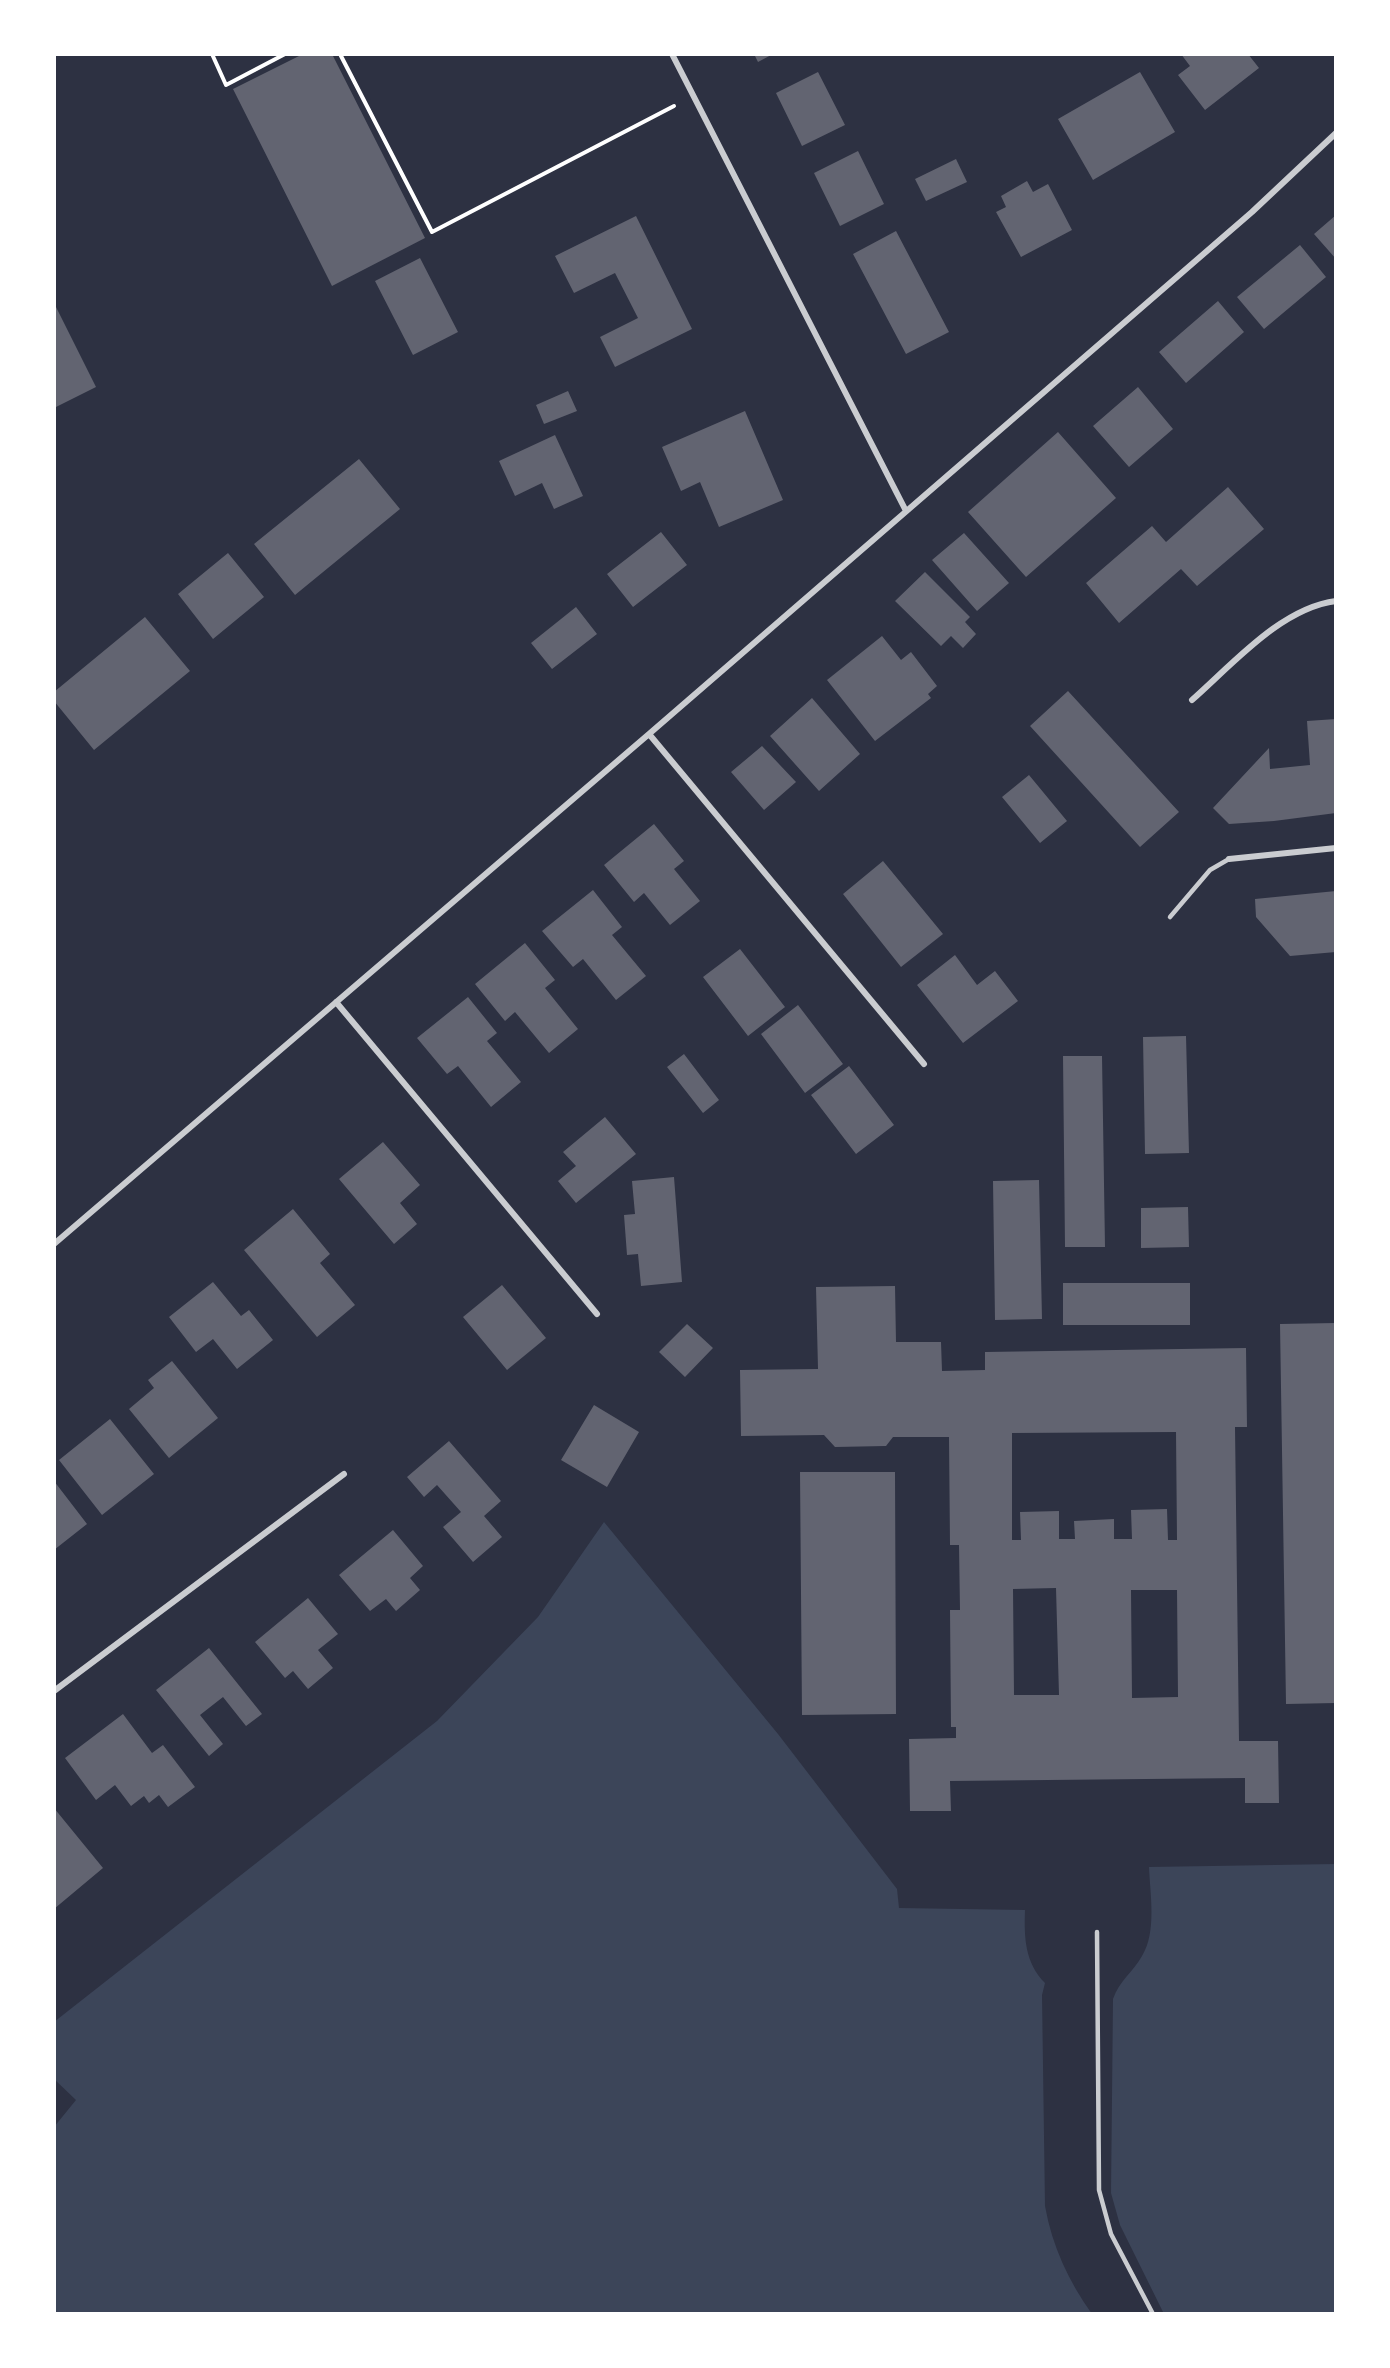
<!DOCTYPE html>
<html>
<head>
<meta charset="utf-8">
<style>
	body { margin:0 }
	#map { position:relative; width:1390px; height:2368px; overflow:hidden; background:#2d3142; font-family:"Golos Text",sans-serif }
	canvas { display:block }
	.frame { position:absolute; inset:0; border:56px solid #fff; pointer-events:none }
</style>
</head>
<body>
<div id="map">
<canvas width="1390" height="2368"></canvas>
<div class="frame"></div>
</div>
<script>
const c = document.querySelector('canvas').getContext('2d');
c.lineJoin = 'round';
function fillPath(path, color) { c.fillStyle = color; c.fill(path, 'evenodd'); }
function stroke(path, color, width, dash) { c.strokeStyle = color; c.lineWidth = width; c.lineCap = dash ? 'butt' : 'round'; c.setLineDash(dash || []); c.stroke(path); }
fillPath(new Path2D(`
	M604,1522l174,212 119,155 2,19 126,2c-1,28 0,53 20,73l-3,12 3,211c7,40 24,76 47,108h-1038v-187l22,-27 -22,-21v-57l383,-301 101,-104z
	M1336,1864v450h-172l-44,-89 -9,-32 2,-194c6,-18 20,-27 29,-43 15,-24 8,-62 7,-89z`), '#3c4559');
fillPath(new Path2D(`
	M303,54h29l93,184 -93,48 -99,-197z
	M754,54h19l-15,8z
	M1181,54h67l11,14 -54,42 -27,-35 12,-9z
	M818,72l27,53 -43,21 -26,-53z
	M1140,72l35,60 -82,48 -35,-61z
	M858,151l26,53 -44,22 -26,-53z
	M956,159l11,23 -41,19 -11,-22z
	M1027,181l6,11 15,-8 24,46 -51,27 -25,-45 10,-5 -5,-11z
	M1336,215v44l-22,-25z
	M636,216l56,113 -77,38 -15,-30 38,-19 -23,-45 -41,20 -19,-37z
	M896,231l53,101 -43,22 -53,-100z
	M1300,245l26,32 -62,52 -27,-32z
	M420,258l38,74 -45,23 -38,-74z
	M1218,301l26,31 -58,51 -27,-31z
	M54,303l42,84 -42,21z
	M1138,387l35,42 -44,38 -36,-41z
	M568,391l9,20 -33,13 -8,-19z
	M745,411l38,89 -64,27 -19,-45 -19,9 -19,-44z
	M1058,432l58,66 -90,79 -58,-65z
	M555,435l28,61 -29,13 -12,-26 -27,13 -16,-35z
	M359,459l41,50 -105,86 -41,-51z
	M1228,487l36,42 -67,57 -16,-17 -62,54 -33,-40 66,-57 14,16z
	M661,532l26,33 -54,42 -26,-33z
	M964,533l45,50 -32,28 -45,-51z
	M228,553l36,44 -51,42 -35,-45z
	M925,572l45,45 -5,5 11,12 -13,14 -12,-12 -10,10 -46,-45z
	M576,607l21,27 -45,35 -21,-26z
	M145,617l45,54 -96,79 -40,-49v-9z
	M882,636l19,24 10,-8 26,34 -9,8 3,4 -56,43 -48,-61z
	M1068,691l111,121 -39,35 -110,-121z
	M812,698l48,56 -41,37 -49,-55z
	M1336,719v94l-62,8 -45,3 -16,-16 56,-60 1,21 40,-4 -3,-44z
	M762,746l34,36 -32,28 -33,-38z
	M1029,775l38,46 -27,22 -38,-46z
	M654,824l30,37 -10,8 26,32 -30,24 -26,-32 -10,9 -30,-37z
	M883,861l60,73 -42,33 -58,-73z
	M593,890l29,37 -10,8 34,41 -30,24 -33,-41 -10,8 -31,-36z
	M1336,891v61l-46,4 -34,-39 -1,-18z
	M525,943l30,37 -10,8 33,41 -29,24 -34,-41 -10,9 -30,-37z
	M740,949l45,58 -37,29 -45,-59z
	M955,955l22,30 18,-14 23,30 -55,42 -46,-58z
	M468,997l29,36 -10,8 34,41 -30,25 -33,-41 -11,8 -30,-36z
	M798,1005l45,59 -38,29 -44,-59z
	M1186,1036l3,117 -44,1 -2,-117z
	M684,1054l35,46 -16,13 -36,-46z
	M1063,1056h39l3,191h-40z
	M849,1066l45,59 -38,29 -45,-59z
	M605,1117l31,37 -60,49 -18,-22 18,-15 -13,-14z
	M383,1142l37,43 -20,18 17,21 -23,20 -55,-65z
	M674,1177l8,105 -41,4 -3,-32 -11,1 -3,-40 11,-1 -3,-33z
	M1039,1180l3,139 -47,1 -2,-139z
	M1188,1207l1,40 -48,1v-40z
	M293,1209l37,45 -10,9 35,42 -38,32 -73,-87z
	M213,1282l28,34 8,-6 24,30 -36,29 -24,-30 -17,13 -27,-35z
	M1063,1283h127v42h-127z
	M502,1285l44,53 -39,32 -44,-53z
	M895,1286l1,56h45l1,29 43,-1v-18l261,-4 1,79h-12l4,314h39l1,62h-34v-25l-295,3 1,30h-41l-1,-72 47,-1v-11h-5l-1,-117h10l-1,-65h-9l-1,-108h-56l-7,9 -51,1 -11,-12 -83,1 -1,-66 78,-1 -2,-82zM1176,1432l1,108h-9l-1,-31 -36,1 1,29h-18v-20l-40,2 1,18h-16v-28l-39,1 1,28h-9v-107zM1056,1588l3,107h-45l-1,-106zM1131,1590h46l1,107 -46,1z
	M1336,1323v380l-50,1 -6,-380z
	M687,1324l26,24 -28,29 -26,-25z
	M172,1361l46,57 -49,40 -40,-49 25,-21 -6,-8z
	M594,1405l45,27 -32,55 -46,-27z
	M110,1419l44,55 -52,41 -43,-55z
	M449,1441l52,60 -17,15 18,21 -29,25 -30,-35 18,-15 -24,-27 -13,12 -17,-20z
	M800,1472h95l1,242 -94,1z
	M54,1481l33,43 -33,26z
	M393,1530l30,36 -13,12 10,12 -24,21 -10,-12 -16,12 -31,-36z
	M308,1598l30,36 -20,16 15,18 -25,21 -15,-18 -8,7 -30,-36z
	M209,1648l53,66 -16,12 -23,-29 -23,18 23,29 -14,12 -53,-66z
	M123,1714l29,39 11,-8 32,42 -27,20 -9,-12 -10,8 -5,-7 -13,10 -16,-21 -19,15 -31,-42z
	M54,1808l49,60 -49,41z`), '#626471');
stroke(new Path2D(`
	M212,54l14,31 59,-31
	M340,54l92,178 242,-126`), '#fff', 4);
stroke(new Path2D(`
	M1170,917l40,-47 19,-11
	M1097,1932l2,258 12,44 42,80`), '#caccd0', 4.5);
stroke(new Path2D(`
	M672,54l234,457
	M1192,700c41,-36 89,-92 144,-99
	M649,734l275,330
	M1229,859l107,-11
	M336,1002l261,312
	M54,1244l595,-510 603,-522 84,-79
	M54,1691l290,-217`), '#caccd0', 6);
</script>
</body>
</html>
